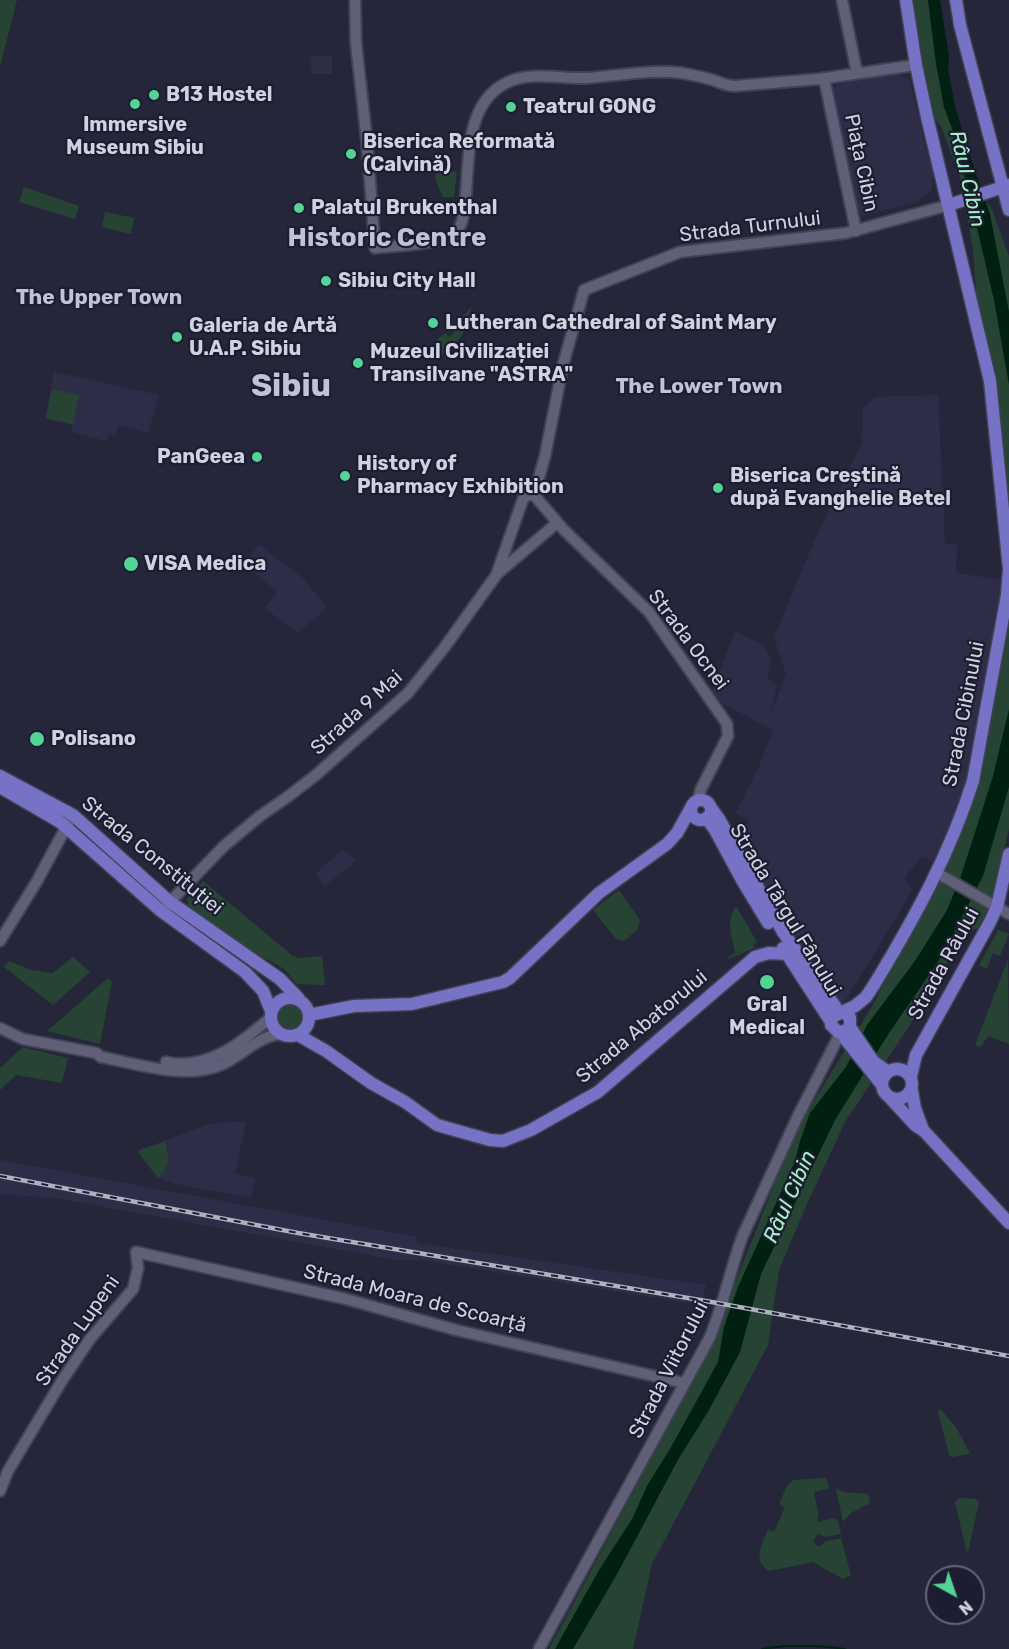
<!DOCTYPE html>
<html>
<head>
<meta charset="utf-8">
<style>
	body { margin:0 }
	#map { position:relative; width:1009px; height:1649px; overflow:hidden; background:#26263b; font-family:Rubik,sans-serif }
	canvas { display:block }
	.north { position:absolute; left:925px; top:1565px; width:60px; height:60px; box-sizing:border-box; background:#1d1d31; border:2px solid #656577; border-radius:50%; rotate:140deg; font-size:16px; font-weight:700; line-height:24px; text-align:center; color:#d1d2e0 }
	.north::after { content:''; display:block; margin:auto; width:21px; height:27px; background:#54d396; clip-path:polygon(50% 0,100% 100%,50% 72%,0 100%) }
</style>
</head>
<body>
<div id="map">
<canvas width="1009" height="1649"></canvas>
<div class="north">N</div>
</div>
<script>
const c = document.querySelector('canvas').getContext('2d');
c.lineJoin = 'round';
function fillPath(path, color) { c.fillStyle = color; c.fill(path, 'evenodd'); }
function stroke(path, color, width, dash) { c.strokeStyle = color; c.lineWidth = width; c.lineCap = dash ? 'butt' : 'round'; c.setLineDash(dash || []); c.stroke(path); }
function drawText(font, color, halo, rows, align = 'center') {
  c.font = font + ' Rubik,sans-serif'; c.lineWidth = 4.5; c.setLineDash([]); c.textBaseline = 'middle'; c.strokeStyle = halo; c.fillStyle = color; for (const [text, x, y, turn = 0] of rows) {
    c.save(); c.translate(x, y); c.rotate((+turn || 0) * Math.PI / 180); c.textAlign = isNaN(turn) ? turn : align; if (halo) c.strokeText(text, 0, 0); c.fillText(text, 0, 0); c.restore();
  }
}
fillPath(new Path2D(`
	M332,55v19h-20l-2,-17z
	M896,73l13,6 19,77 5,6v23l-2,6 -14,11 -55,14 -4,-2 -26,-124 6,-6 10,-2z
	M54,372l105,23 -11,38 -30,-8 -3,11 -6,-2 -3,7 -34,-9 1,-7 -28,-6z
	M938,395l7,149 12,1 -1,28 47,7 -20,122 -14,78 -36,82 -11,-6 -18,22 9,11 -66,109 -4,5 -7,1 -7,-5 -93,-154 13,-25 -13,-7 24,-49 13,-34 -63,-33 25,-66 29,14 7,15 -4,17 10,7 -7,33 16,-43 -12,-37 40,-95 48,-99 1,-35 12,-11z
	M259,545l43,32 25,31 -29,24 -34,-24 14,-16 -35,-28z
	M341,851h5l10,10 -31,25 -10,-12z
	M246,1121l-11,53 20,4 -4,20 -75,-14 -18,-6 11,-25 -4,-12 43,-17z
	M0,1160l417,77v6l289,42 -5,20 -280,-45h-25l-341,-62 -55,-4z`), '#2d2d48');
fillPath(new Path2D(`
	M0,0h17l-17,67z
	M908,0h20l8,63 8,44 11,29 9,42 27,29 18,49v313l-18,-189 -15,-89 -3,-42 -12,-69 -20,-54 -6,-7z
	M457,171l-3,26h-11l-7,-16 -1,-9z
	M24,187l55,19 -4,13 -56,-17z
	M105,212l29,6 -3,16 -29,-7z
	M472,307c-3,9 -5,20 -10,28 -7,11 -25,29 -38,22l7,-7 3,3 7,-7 -4,-6 8,-7 4,4 5,-4 -4,-5z
	M52,389l27,6 -6,29 -27,-6z
	M1009,569v260l-18,75 -13,24 -14,6 -54,91 -65,97 -38,82 -28,66 -11,75 -116,219 -19,85h-84l156,-291 91,-228 75,-122 49,-93 53,-134z
	M203,881l90,75 7,2 22,-2 3,29 -28,-1 -13,-15 -13,-8 -19,-8 -57,-39c-16,-16 -4,-20 8,-33z
	M619,890l21,30 -2,9 -14,12 -8,-2 -23,-29z
	M736,906l21,36 -4,3 1,3 -25,11 -3,-1 9,-5c-3,-18 -10,-31 1,-47z
	M998,930l11,4 -9,22 -7,-3 -6,16 -8,-4z
	M73,957l17,15 -37,33 -49,-38 5,-6 22,9 22,3z
	M1008,959l1,85 -21,-8 -7,11 -6,-2z
	M108,978l4,4 -12,62 -53,-13z
	M278 1017a12 12 0 1 1 24 0a12 12 0 1 1-24 0Z
	M23,1047l45,11 -6,25 -46,-8 -16,15v-22z
	M165,1141c5,16 5,25 -7,37l-21,-27z
	M940,1409l16,18 14,27 -18,3 -3,-2 -11,-43z
	M826,1478l3,8 -1,3 -14,3 5,25 -2,1 1,4 16,-4 4,3 3,13 -16,3 -7,-3 -5,7 3,5h4l6,-5 15,-3 10,37 -8,4 -30,-17 -44,9c-17,-11 -7,-27 -1,-42l6,3 11,-25 -6,-3 8,-18 6,-6z
	M836,1488l8,4 23,2 3,6 -1,4 -18,9 -8,9z
	M959,1498l17,1 3,3 -11,50 -2,-2 -11,-48z`), '#264334');
fillPath(new Path2D(`
	M928,0h12l9,55 -1,14 7,37 11,38 24,70 19,98v73l-15,-85 -29,-123 -10,-41 -11,-29 -8,-44z
	M1009,709v78l-26,89 -41,80 -53,77 -54,87 -74,154 -21,78 -31,58 -30,48 -63,118 -43,73h-18l44,-79 33,-51 16,-35 22,-35 48,-87 6,-35 14,-40 57,-126 5,-20 10,-28 36,-46 21,-42 48,-64 32,-51 14,-34 32,-100z`), '#002111');
stroke(new Path2D(`
	M762,1649c29,-5 54,-4 83,0`), '#002111', 2);
const tertiary = new Path2D(`
	M355,0l1,43 11,99 8,106c17,-2 63,-4 76,-12 12,-7 12,-20 14,-32 5,-43 -2,-106 48,-124 23,-8 49,-1 73,-2 32,-2 63,-9 96,-5 9,2 18,3 27,6 9,2 16,7 26,7l84,-7 97,-14
	M842,0l15,73
	M824,78l32,153
	M534,495l11,-39 18,-91 21,-75 96,-38 166,-19 103,-28
	M534,495l29,34 86,83 78,112 1,12 -27,53 -3,11
	M497,573l26,-74 4,-4h7
	M937,873l72,41
	M165,907l59,-61 36,-30 26,-18 30,-23 92,-82 36,-45 53,-74 60,-51
	M0,941l37,-60 33,-61
	M0,1028l23,11 73,14 5,4c38,7 86,24 122,7 19,-9 35,-27 57,-30
	M166,1062c41,9 75,-19 104,-44
	M0,1491l8,-20 55,-92 27,-40 43,-50 5,-21 -2,-16 210,47 110,31 228,53
	M539,1649l170,-310c15,-34 21,-70 34,-104l55,-119 43,-84`);
const primary = new Path2D(`
	M906,0l10,65 11,52 63,264 19,188
	M956,0l4,25 49,185
	M949,205l60,-20
	M0,776l73,39 97,87 110,77 19,20
	M0,787l60,35 101,89 84,61 18,19 8,20
	M691 810a10 10 0 1 1 20 0a10 10 0 1 1-20 0Z
	M711,808l8,11 64,113 56,80
	M706,818l9,12 27,50 26,43
	M783,948l48,74
	M271 1017a19 19 0 1 1 38 0a19 19 0 1 1-38 0Z
	M844,1013l6,4v10l-5,4 -7,1 -7,-7 1,-8 23,-11 11,-9 8,-12c40,-66 76,-131 99,-204l34,-186 2,-26
	M309,1015l45,-9 58,-2 91,-22 7,-4 89,-85 68,-49 10,-11 15,-27
	M850,1027l23,34 15,11
	M842,1032l4,8 36,45
	M298,1035l28,16 45,32 34,19 32,23 53,15 13,1 28,-11 67,-38 157,-135 14,-4 18,1
	M882 1084a15 15 0 1 1 30 0a15 15 0 1 1-30 0Z
	M911,1076l5,-21 74,-133 7,-15 12,-53
	M912,1091l3,17 8,22
	M890,1098l25,27 9,6 85,92`);
stroke(tertiary, '#414253', 14);
stroke(primary, '#414253', 15);
stroke(tertiary, '#5f6077', 10);
stroke(primary, '#7672c6', 12);
const rail = new Path2D(`
	M0,1176l298,57 408,68 303,55`);
stroke(rail, '#b0b1c0', 4.5);
stroke(rail, '#1d1d31', 2, [7]);
for (const [x, y, r, color] of [
	[154,95,6,"#54d396"],
	[135,104,6,"#54d396"],
	[511,107,6,"#54d396"],
	[351,154,6,"#54d396"],
	[299,208,6,"#54d396"],
	[326,281,6,"#54d396"],
	[433,323,6,"#54d396"],
	[177,337,6,"#54d396"],
	[358,363,6,"#54d396"],
	[257,457,6,"#54d396"],
	[345,476,6,"#54d396"],
	[718,488,6,"#54d396"],
	[131,564,8,"#54d396"],
	[37,739,8,"#54d396"],
	[767,982,8,"#54d396"]
]) { const dot = new Path2D(); dot.arc(x, y, r, 0, 2 * Math.PI); c.fillStyle = color; c.fill(dot); stroke(dot, '#1d1d31', 2); }
drawText('bold 20px', '#d1d2e0', '#1d1d31', [
	["B13 Hostel",166,95],
	["Teatrul GONG",523,107],
	["Immersive",135,125,"center"],
	["Museum Sibiu",135,148,"center"],
	["Biserica Reformată",363,142],
	["(Calvină)",363,165],
	["Palatul Brukenthal",311,208],
	["Sibiu City Hall",338,281],
	["Lutheran Cathedral of Saint Mary",445,323],
	["Galeria de Artă",189,326],
	["U.A.P. Sibiu",189,349],
	["Muzeul Civilizației",370,352],
	["Transilvane \"ASTRA\"",370,375],
	["PanGeea",245,457,"right"],
	["History of",357,464],
	["Pharmacy Exhibition",357,487],
	["Biserica Creștină",730,476],
	["după Evanghelie Betel",730,499],
	["VISA Medica",144,564],
	["Polisano",51,739],
	["Gral",767,1005,"center"],
	["Medical",767,1028,"center"]
], 'left');
drawText('20px', '#d1d2e0', '#1d1d31', [
	["Piața Cibin",861,163,78],
	["Strada Turnului",750,227,-7],
	["Strada Ocnei",688,640,53],
	["Strada 9 Mai",357,713,-42],
	["Strada Cibinului",964,714,-79],
	["Strada Constituției",152,856,39],
	["Strada Târgul Fânului",785,910,59],
	["Strada Râului",944,964,-61],
	["Strada Abatorului",642,1027,-40],
	["Strada Moara de Scoarță",415,1299,14],
	["Strada Lupeni",78,1331,-55],
	["Strada Viitorului",669,1370,-63]
]);
drawText('italic 21px', '#a5f0c6', '#1d1d31', [
	["Râul Cibin",967,179,77],
	["Râul Cibin",790,1197,-66]
]);
drawText('bold 21px', '#c0c2dc', '#1d1d31', [
	["The Upper Town",99,298],
	["The Lower Town",699,387]
]);
drawText('bold 26px', '#c0c2dc', '#1d1d31', [
	["Historic Centre",387,238]
]);
drawText('bold 32px', '#c0c2dc', '#1d1d31', [
	["Sibiu",291,387]
]);
</script>
</body>
</html>
